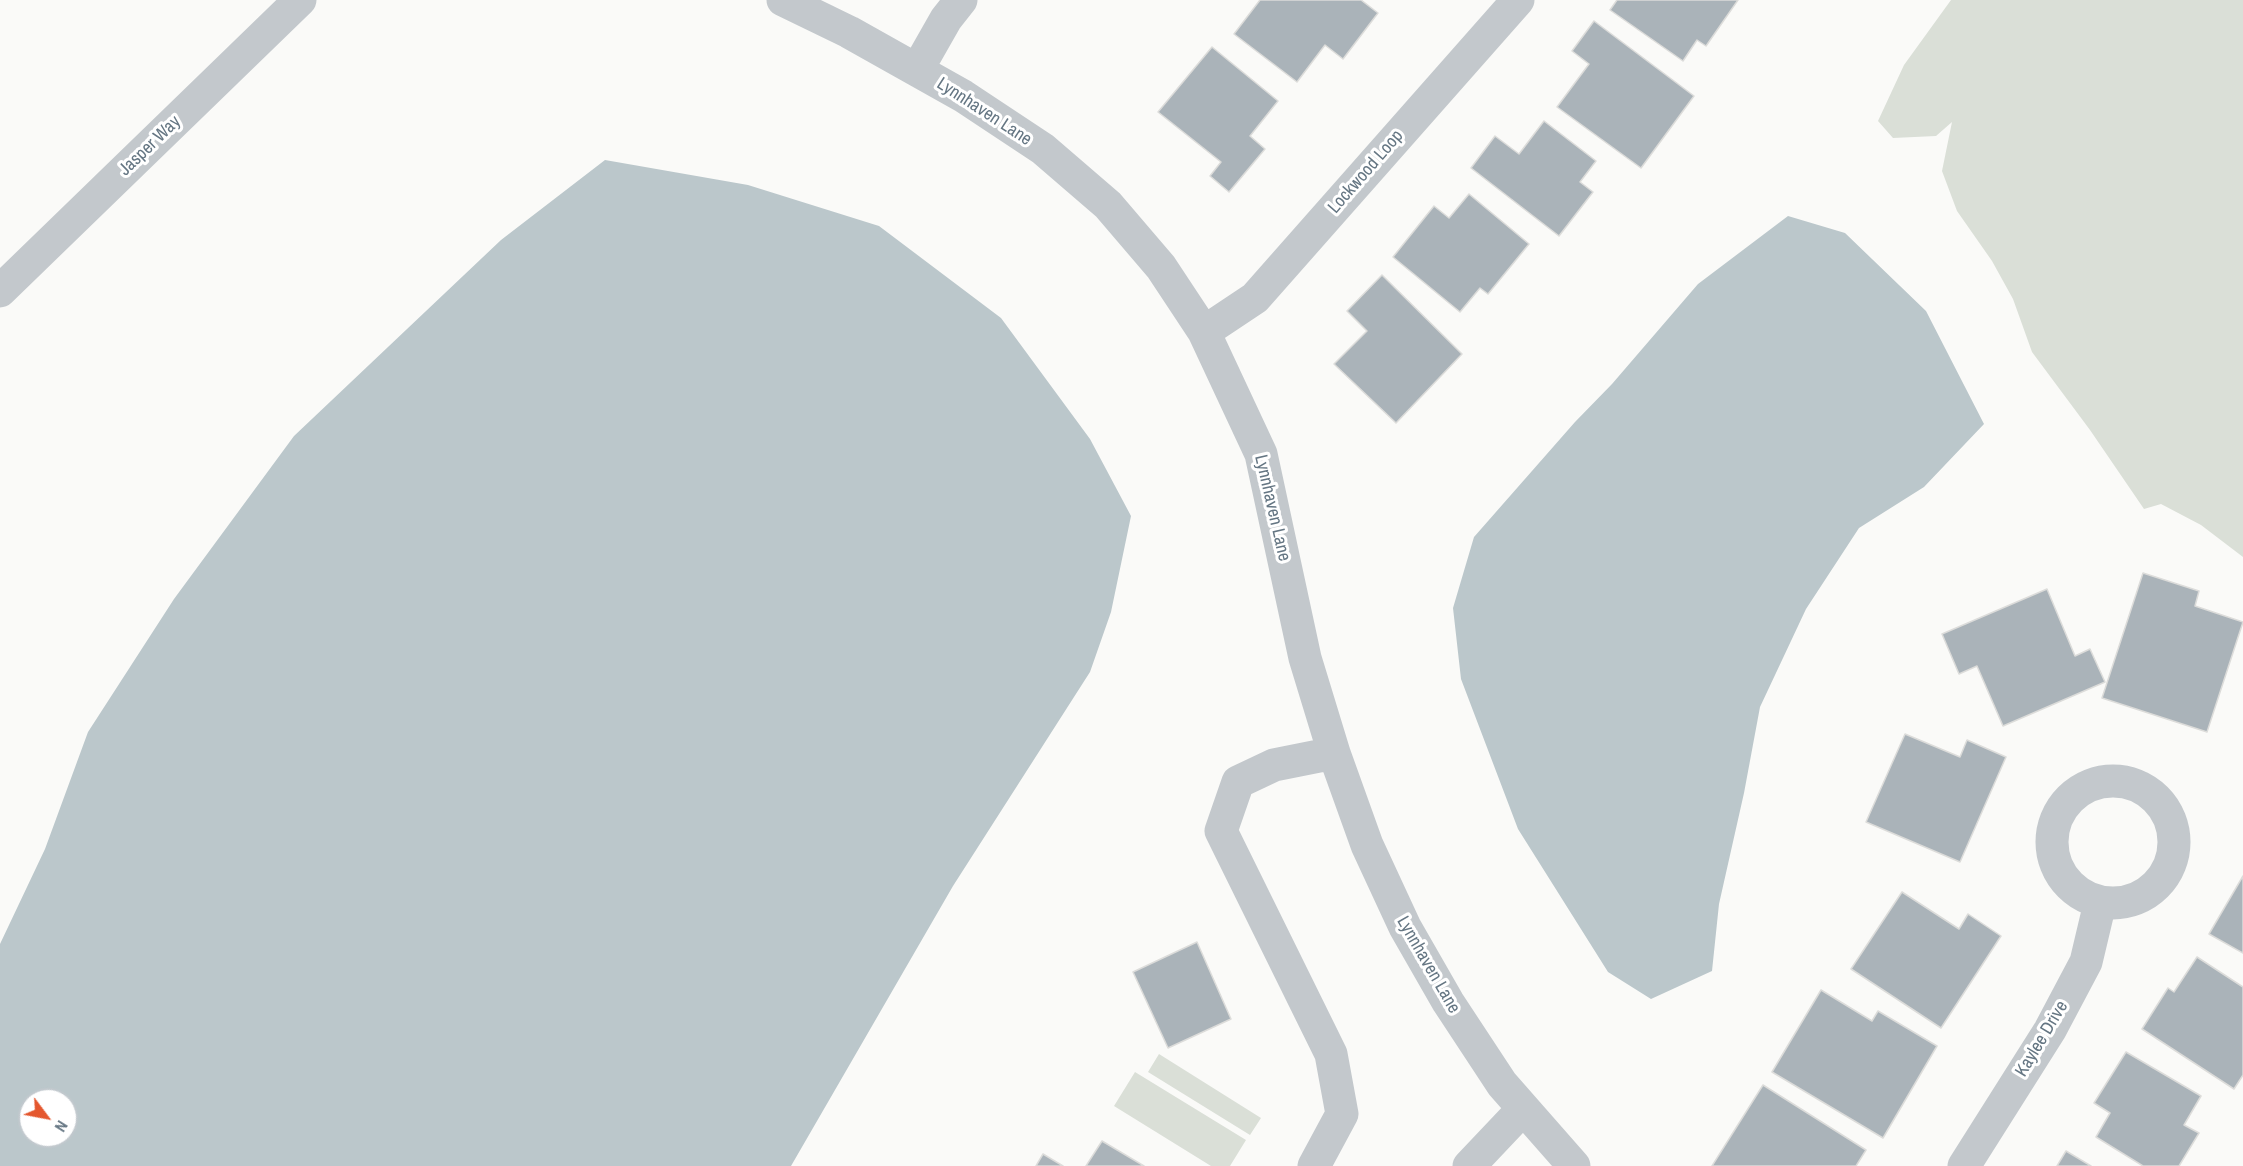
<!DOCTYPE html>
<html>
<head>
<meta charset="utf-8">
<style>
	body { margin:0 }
	#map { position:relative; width:2243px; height:1166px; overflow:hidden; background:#fafaf8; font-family:"Archivo Narrow",sans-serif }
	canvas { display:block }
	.north { position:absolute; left:18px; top:1088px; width:60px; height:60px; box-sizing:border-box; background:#fff; border:2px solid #c1c8cd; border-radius:50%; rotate:122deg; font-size:16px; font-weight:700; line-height:24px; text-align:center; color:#657683 }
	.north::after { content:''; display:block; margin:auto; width:21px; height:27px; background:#e4572e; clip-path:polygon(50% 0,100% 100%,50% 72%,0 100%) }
</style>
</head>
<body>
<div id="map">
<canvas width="2243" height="1166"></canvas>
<div class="north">N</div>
</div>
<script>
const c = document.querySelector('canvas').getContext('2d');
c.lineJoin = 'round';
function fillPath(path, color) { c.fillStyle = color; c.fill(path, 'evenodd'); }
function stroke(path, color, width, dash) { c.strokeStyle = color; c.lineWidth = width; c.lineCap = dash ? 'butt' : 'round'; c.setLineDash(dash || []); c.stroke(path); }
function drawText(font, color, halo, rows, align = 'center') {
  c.font = font + ' "Archivo Narrow",sans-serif'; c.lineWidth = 6; c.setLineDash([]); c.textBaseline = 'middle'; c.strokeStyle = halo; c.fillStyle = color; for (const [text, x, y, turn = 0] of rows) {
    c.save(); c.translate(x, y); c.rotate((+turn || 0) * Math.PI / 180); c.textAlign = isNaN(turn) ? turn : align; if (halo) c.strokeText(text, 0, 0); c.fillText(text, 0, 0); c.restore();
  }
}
fillPath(new Path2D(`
	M1951,0h292v557l-42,-32 -40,-21 -17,5 -54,-79 -58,-78 -19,-53 -21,-38 -35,-50 -15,-40 10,-49 -16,14 -43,2 -15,-17 26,-56z
	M1159,1054l102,64 -11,17 -102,-63z
	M1135,1072l111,68 -16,26h-19l-97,-60z`), '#dadfd7');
fillPath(new Path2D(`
	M605,160l143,25 131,41 122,92 89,121 41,77 -20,96 -21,60 -137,214 -162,280h-791v-222l45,-95 43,-117 86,-133 120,-163 207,-196zM30,1100h36v36h-36z
	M1788,216l57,17 81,78 58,113 -60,63 -65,41 -53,81 -46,98 -16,86 -25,111 -7,67 -61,28 -43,-27 -90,-143 -57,-150 -8,-71 21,-71 101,-115 37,-38 86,-100z`), '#bbc7cb');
const building = new Path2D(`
	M1260,0h101l17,13 -35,46 -18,-14 -28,37 -63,-48z
	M1617,0h121l-32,46 -9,-6 -14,21 -73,-51z
	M1594,21l100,75 -53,72 -84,-61 32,-43 -17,-13z
	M1212,47l66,54 -28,35 15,13 -36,43 -19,-16 11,-14 -63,-50z
	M1544,121l52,40 -16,21 13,10 -34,44 -88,-68 24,-32 24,18z
	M1469,194l60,50 -41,50 -8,-6 -20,24 -67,-55 41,-51 15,12z
	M1382,275l80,79 -66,69 -62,-59 33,-33 -20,-20z
	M2143,573l56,18 -4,15 48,16 -36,110 -105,-34z
	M2047,589l28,67 15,-7 15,33 -102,44 -26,-60 -18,8 -17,-40z
	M1905,734l55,23 7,-17 39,17 -46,105 -94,-40z
	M2243,876v77l-34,-19z
	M1902,892l57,37 9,-15 33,22 -60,92 -90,-59z
	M1197,942l34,77 -63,29 -35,-76z
	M2197,957l46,30v88l-9,14 -92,-60 26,-41 6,4z
	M1821,990l51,31 6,-10 59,35 -54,92 -111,-66z
	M2126,1052l75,44 -17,29 15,8 -20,33h-36l-47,-29 14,-24 -16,-10z
	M1763,1085l103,65 -10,16h-144z
	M1102,1141l42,25h-58z
	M2066,1151l25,15h-34z
	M1043,1154l20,12h-27z`);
fillPath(building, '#aab3b9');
stroke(building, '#dcdcda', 1.5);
stroke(new Path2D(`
	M783,0l66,32 114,64 80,53 65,56 53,62 43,65 57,122 44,204 29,95 33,92 38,82 43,75 54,82 72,82
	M917,70l29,-51 15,-19
	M0,291l300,-291
	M1204,332l51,-34 263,-298
	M2052 842a61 61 0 1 1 122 0a61 61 0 1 1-122 0Z
	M1314,1166l28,-52 -11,-60 -110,-223 17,-49 36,-17 60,-12
	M1469,1166l54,-57
	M1964,1166l86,-136 36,-68 14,-59`), '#c3c8cc', 33);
drawText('18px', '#657683', '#fff', [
	["Lynnhaven Lane",984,112,33],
	["Jasper Way",150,146,-44],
	["Lockwood Loop",1366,172,-49],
	["Lynnhaven Lane",1272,508,77],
	["Lynnhaven Lane",1428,965,60],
	["Kaylee Drive",2042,1039,-59]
]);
</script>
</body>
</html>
